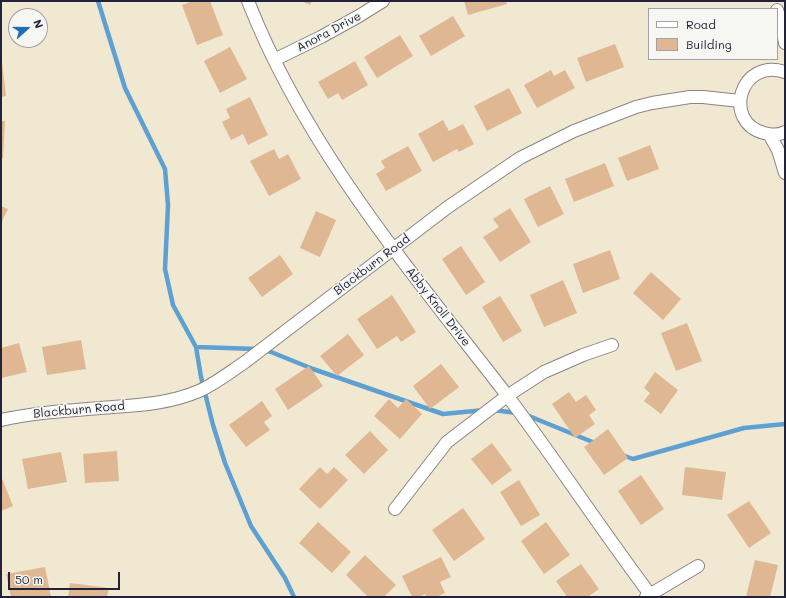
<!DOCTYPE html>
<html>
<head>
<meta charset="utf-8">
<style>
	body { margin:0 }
	#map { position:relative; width:786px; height:598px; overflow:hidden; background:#f0e8d1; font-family:Mali,sans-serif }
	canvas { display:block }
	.frame { position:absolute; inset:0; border:2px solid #22223b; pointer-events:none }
	.legend { position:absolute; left:648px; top:8px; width:130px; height:52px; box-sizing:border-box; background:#f6f6f2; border:1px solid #a1a1a9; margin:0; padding:5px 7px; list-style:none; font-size:12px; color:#22223b }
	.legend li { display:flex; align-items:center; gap:8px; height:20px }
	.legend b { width:20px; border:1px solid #a1a1a9 }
	.north { position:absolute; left:8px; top:8px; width:40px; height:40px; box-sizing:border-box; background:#f6f6f2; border:1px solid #a1a1a9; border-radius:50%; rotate:69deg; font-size:11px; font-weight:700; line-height:16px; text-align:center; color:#22223b }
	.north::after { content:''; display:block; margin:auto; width:14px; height:18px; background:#1f6fb2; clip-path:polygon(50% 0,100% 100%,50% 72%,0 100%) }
	.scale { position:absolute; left:8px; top:572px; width:112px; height:18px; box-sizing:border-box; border:2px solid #22223b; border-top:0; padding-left:5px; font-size:12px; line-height:14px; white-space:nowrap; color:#22223b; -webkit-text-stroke:3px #f6f6f2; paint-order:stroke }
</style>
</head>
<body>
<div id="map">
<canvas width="786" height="598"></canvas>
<div class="frame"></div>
<ul class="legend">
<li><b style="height:5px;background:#fff"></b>Road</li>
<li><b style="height:11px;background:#e0b793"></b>Building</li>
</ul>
<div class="north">N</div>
<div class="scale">50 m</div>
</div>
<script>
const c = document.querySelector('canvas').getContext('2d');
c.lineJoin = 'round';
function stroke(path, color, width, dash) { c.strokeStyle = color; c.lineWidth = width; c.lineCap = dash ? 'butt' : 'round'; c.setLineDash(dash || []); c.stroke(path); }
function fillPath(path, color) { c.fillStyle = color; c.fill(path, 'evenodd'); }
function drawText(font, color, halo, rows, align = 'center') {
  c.font = font + ' Mali,sans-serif'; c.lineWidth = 3.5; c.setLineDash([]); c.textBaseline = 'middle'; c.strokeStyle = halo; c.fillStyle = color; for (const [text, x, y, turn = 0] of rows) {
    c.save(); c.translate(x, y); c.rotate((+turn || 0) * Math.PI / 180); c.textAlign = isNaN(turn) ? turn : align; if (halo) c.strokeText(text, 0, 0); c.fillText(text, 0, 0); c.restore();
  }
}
stroke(new Path2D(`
	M98,1l27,87 40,81 3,36 -3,64 8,36 23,42 5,30 12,48 12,38 26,63 34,52 9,19
	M196,347l61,2 14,3 42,17 130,45 42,-4
	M493,410l24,3
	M524,414l71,29
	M622,455l11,4 111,-31 41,-4`), '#5ea0d2', 4.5);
fillPath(new Path2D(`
	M193,1h17l13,34 -26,10 -15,-40z
	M302,1h10l-2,4z
	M464,1h42l1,3 -39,11z
	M453,16l12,20 -34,20 -12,-20z
	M400,35l13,21 -36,22 -13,-21z
	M615,44l9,23 -38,15 -9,-24z
	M230,47l17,32 -27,14 -16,-32z
	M355,61l13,24 -26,15 -4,-7 -10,6 -10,-17z
	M1,62h1l4,34 -5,1z
	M551,70l3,6 11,-6 10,18 -38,20 -13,-23z
	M509,88l13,25 -35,18 -13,-25z
	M250,97l18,38 -20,10 -5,-11 -12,6 -9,-18 8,-4 -4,-9z
	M443,120l6,11 14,-7 11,20 -15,8 -2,-3 -24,13 -15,-28z
	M1,121h4l-2,37h-2z
	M650,145l9,24 -32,12 -9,-23z
	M408,146l14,25 -36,20 -10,-17 9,-6 -4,-7z
	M274,149l5,10 9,-5 13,25 -32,17 -19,-35z
	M605,163l9,23 -40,16 -9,-23z
	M550,186l14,28 -26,13 -14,-28z
	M1,206l7,3 -7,14z
	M510,208l21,34 -31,20 -17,-25 16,-10 -6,-8z
	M316,211l20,9 -16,37 -20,-9z
	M461,246l24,36 -19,13 -24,-36z
	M610,250l10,29 -37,14 -10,-29z
	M280,255l13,19 -31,23 -14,-19z
	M651,272l30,27 -18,21 -30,-27z
	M563,280l14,33 -33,14 -14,-32z
	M392,295l24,37 -15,10 -4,-6 -20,13 -20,-30z
	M500,296l22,35 -19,11 -21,-35z
	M687,323l15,38 -26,10 -15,-38z
	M348,334l16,21 -27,21 -17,-20z
	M81,340l5,29 -39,6 -5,-28z
	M19,343l8,29 -26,6v-30z
	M441,364l18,23 -29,22 -17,-23z
	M309,366l14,20 -35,24 -13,-21z
	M655,372l23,18 -17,24 -17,-13 6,-8 -6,-5z
	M569,392l7,10 10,-7 10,15 -7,5 6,9 -20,14 -23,-34z
	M389,399l9,9 8,-9 16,15 -22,25 -26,-23z
	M262,401l10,15 -8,6 6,8 -24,17 -17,-22z
	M608,429l20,29 -24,17 -20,-28z
	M370,431l18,19 -24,24 -19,-19z
	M492,443l20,27 -20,15 -21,-26z
	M117,451l2,30 -34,2 -2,-29z
	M61,452l6,30 -39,7 -6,-30z
	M320,467l7,7 7,-7 14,13 -28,29 -21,-20z
	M685,467l41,5 -4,28 -40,-5z
	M641,475l23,34 -23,16 -23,-34z
	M1,476l12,30 -12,5z
	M519,480l21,35 -19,11 -21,-34z
	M749,501l22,32 -22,15 -22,-33z
	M463,508l22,31 -31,22 -22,-31z
	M318,522l33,30 -19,21 -33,-30z
	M546,522l24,33 -26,19 -23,-33z
	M365,555l31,30 -12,12h-16l-22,-22z
	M441,557l10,20 -11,5 5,11 -9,4h-10l-1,-3 -6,3h-7l-10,-21z
	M755,560l23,5 -8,32h-24z
	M581,564l18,25 -11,8h-21l-11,-16z
	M45,567l6,30h-40l-5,-23z
	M70,583l39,5 -2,9h-39z`), '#e0b793');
const minor = new Path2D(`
	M248,1c58,148 162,269 258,393 50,66 96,137 146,203
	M777,10l4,11 4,22
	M274,60l47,-23 38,-21 24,-15
	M785,72c-45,-15 -63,50 -21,61 7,2 15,2 21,-1
	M769,134l9,16 7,23
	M1,420c37,-8 74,-10 112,-13 29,-2 58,-4 86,-16 16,-7 31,-19 46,-29l203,-155 72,-49 54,-27 62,-24 16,-4 38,-6h13l37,4
	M395,509l52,-67 60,-46 37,-24 39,-17 29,-10
	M646,597l52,-31`);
stroke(minor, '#898586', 14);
stroke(minor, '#fff', 12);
drawText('12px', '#22223b', '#f6f6f2', [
	["Anora Drive",329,32,-28],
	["Blackburn Road",372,265,-37],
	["Abby Knoll Drive",438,307,52],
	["Blackburn Road",79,410,-5]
]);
</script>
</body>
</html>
